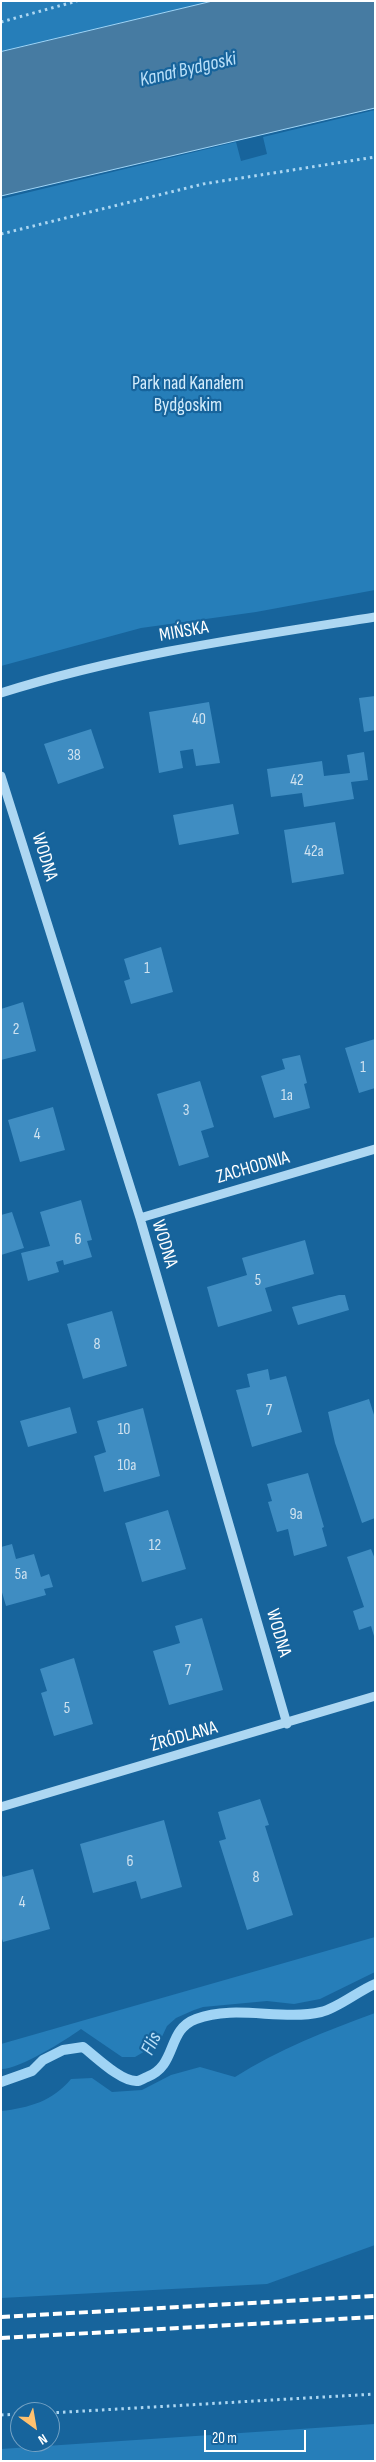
<!DOCTYPE html>
<html>
<head>
<meta charset="utf-8">
<style>
	body { margin:0 }
	#map { position:relative; width:376px; height:2462px; overflow:hidden; background:#17649c; font-family:"Sofia Sans Condensed",sans-serif }
	canvas { display:block }
	.frame { position:absolute; inset:0; border:2px solid #fff; pointer-events:none }
	.north { position:absolute; left:10px; top:2402px; width:50px; height:50px; box-sizing:border-box; background:#17649c; border:1px solid #74a2c4; border-radius:50%; rotate:148deg; font-size:14px; font-weight:700; line-height:20px; text-align:center; color:#fff }
	.north::after { content:''; display:block; margin:auto; width:18px; height:22px; background:#ffc16f; clip-path:polygon(50% 0,100% 100%,50% 72%,0 100%) }
	.scale { position:absolute; left:204px; top:2430px; width:102px; height:22px; box-sizing:border-box; border:2px solid #fff; border-top:0; padding-left:6px; font-size:15px; line-height:18px; white-space:nowrap; color:#fff; -webkit-text-stroke:4px #17649c; paint-order:stroke }
</style>
</head>
<body>
<div id="map">
<canvas width="376" height="2462"></canvas>
<div class="frame"></div>
<div class="north">N</div>
<div class="scale">20 m</div>
</div>
<script>
const c = document.querySelector('canvas').getContext('2d');
c.lineJoin = 'round';
function fillPath(path, color) { c.fillStyle = color; c.fill(path, 'evenodd'); }
function stroke(path, color, width, dash) { c.strokeStyle = color; c.lineWidth = width; c.lineCap = dash ? 'butt' : 'round'; c.setLineDash(dash || []); c.stroke(path); }
function drawText(font, color, halo, rows, align = 'center') {
  c.font = font + ' "Sofia Sans Condensed",sans-serif'; c.lineWidth = 4.5; c.setLineDash([]); c.textBaseline = 'middle'; c.strokeStyle = halo; c.fillStyle = color; for (const [text, x, y, turn = 0] of rows) {
    c.save(); c.translate(x, y); c.rotate((+turn || 0) * Math.PI / 180); c.textAlign = isNaN(turn) ? turn : align; if (halo) c.strokeText(text, 0, 0); c.fillText(text, 0, 0); c.restore();
  }
}
fillPath(new Path2D(`
	M1,1h212l-212,51z
	M375,110v480l-119,22 -115,16 -140,38v-467l235,-57 5,19 26,-7 -4,-17z
	M375,1937v35l-55,27 -26,5 -27,-3 -64,6 -9,3 -18,8 -9,8 -8,17 -24,14h-13l-41,-28c-15,11 -63,41 -80,40v-25z
	M375,2013v232l-108,39 -266,14v-187c28,-3 52,-10 70,-32l21,-1 20,14 30,-2 29,-15 29,-8 35,10c44,-28 91,-46 140,-64z
	M375,2424v37h-374v-12z`), '#267eb9');
const water = new Path2D(`
	M213,1h162v107l-374,88v-144z`);
fillPath(water, '#467ba2');
stroke(water, '#a0d4f5', 1);
stroke(new Path2D(`
	M1,2082l31,-11 11,-11 20,-10 20,-3c12,9 38,35 54,34 3,0 7,-3 10,-4 31,-12 19,-47 49,-58 39,-15 85,2 125,-7 17,-4 37,-21 54,-28`), '#a0d4f5', 10);
fillPath(new Path2D(`
	M375,696v34l-11,2 -5,-34z
	M209,702l11,61 -24,3 -3,-17 -13,2 3,17 -24,5 -10,-61z
	M91,729l13,39 -46,16 -14,-40z
	M364,752l4,28 -17,2 3,17 -50,8 -2,-14 -31,4 -4,-28 55,-8 2,15 26,-3 -3,-18z
	M233,804l6,30 -60,11 -6,-30z
	M335,822l9,52 -52,9 -8,-53z
	M161,947l12,45 -42,12 -7,-23 6,-2 -6,-20z
	M23,1002l13,49 -35,9v-51z
	M375,1039v49l-16,5 -14,-45z
	M300,1055l7,28 -3,1 6,24 -36,10 -13,-42 24,-7 -3,-10z
	M200,1081l14,46 -13,4 8,26 -30,9 -22,-72z
	M53,1107l12,43 -45,12 -12,-42z
	M81,1200l11,40 -5,1 5,16 -28,8 -1,-5 -7,2 3,10 -31,9 -7,-28 29,-7 -10,-34z
	M12,1212l12,36 -23,7v-40z
	M305,1240l9,34 -49,14 7,23 -54,16 -11,-40 40,-12 -5,-17z
	M339,1295h6l4,15 -51,15 -6,-18z
	M112,1311l15,55 -44,13 -16,-55z
	M268,1369l2,11 16,-4 16,56 -50,15 -16,-57 14,-3 -3,-13z
	M369,1399l6,19v100l-13,5 -27,-80 -7,-31z
	M70,1407l7,26 -49,14 -8,-26z
	M143,1408l17,68 -56,16 -10,-36 12,-4 -9,-31z
	M308,1473l16,54 -2,1 5,18 -33,10 -6,-27 -11,3 -9,-30 4,-1 -5,-17z
	M168,1510l18,59 -44,13 -17,-59z
	M12,1544l4,15 18,-5 7,23 8,-3 4,13 -9,2 2,6 -40,11 -5,-17v-42z
	M371,1549l4,10 -1,77 -3,-10 -12,4 -6,-19 11,-4 -17,-50z
	M202,1618l21,72 -54,15 -16,-54 27,-8 -5,-17z
	M74,1658l19,66 -39,12 -13,-43 6,-2 -7,-22z
	M260,1799l9,26 -4,1 28,89 -46,15 -28,-89 7,-2 -8,-27z
	M164,1820l18,67 -41,12 -5,-18 -43,12 -13,-49z
	M33,1869l17,60 -47,13 -2,-6v-63l2,4z`), '#3f8dc2');
stroke(new Path2D(`
	M1,22l76,-21
	M1,234l202,-50 172,-27
	M50,2413l325,-19
	M1,2415l19,-1`), '#add7f2', 3, [2.5, 4]);
stroke(new Path2D(`
	M1,693c123,-39 247,-56 374,-76
	M1,776l139,442 147,506
	M140,1218l235,-69
	M1,1807l374,-111`), '#add7f2', 9);
stroke(new Path2D(`
	M1,2317l374,-21
	M1,2338l374,-21`), '#fff', 4, [9, 4]);
drawText('16px', '#cfe2f0', null, [
	["40",199,720],
	["38",74,756],
	["42",297,781],
	["42a",314,852],
	["1",147,969],
	["2",16,1030],
	["1",363,1068],
	["1a",287,1096],
	["3",186,1111],
	["4",37,1135],
	["6",78,1240],
	["5",258,1281],
	["8",97,1345],
	["7",269,1411],
	["10",124,1430],
	["10a",127,1466],
	["9a",296,1515],
	["12",155,1546],
	["5a",21,1575],
	["7",188,1671],
	["5",67,1709],
	["6",130,1862],
	["8",256,1878],
	["4",22,1903]
]);
drawText('19px', '#d5edfc', '#17649c', [
	["Park nad Kanałem",188,384],
	["Bydgoskim",188,406]
]);
drawText('19px', '#fff', '#17649c', [
	["MIŃSKA",184,632,-10],
	["WODNA",44,857,73],
	["ZACHODNIA",253,1168,-16],
	["WODNA",164,1244,73],
	["WODNA",278,1633,74],
	["ŹRÓDLANA",184,1737,-16]
]);
drawText('italic 20px', '#bae0f9', '#17649c', [
	["Kanał Bydgoski",188,70,-13],
	["Flis",152,2044,-64]
]);
</script>
</body>
</html>
